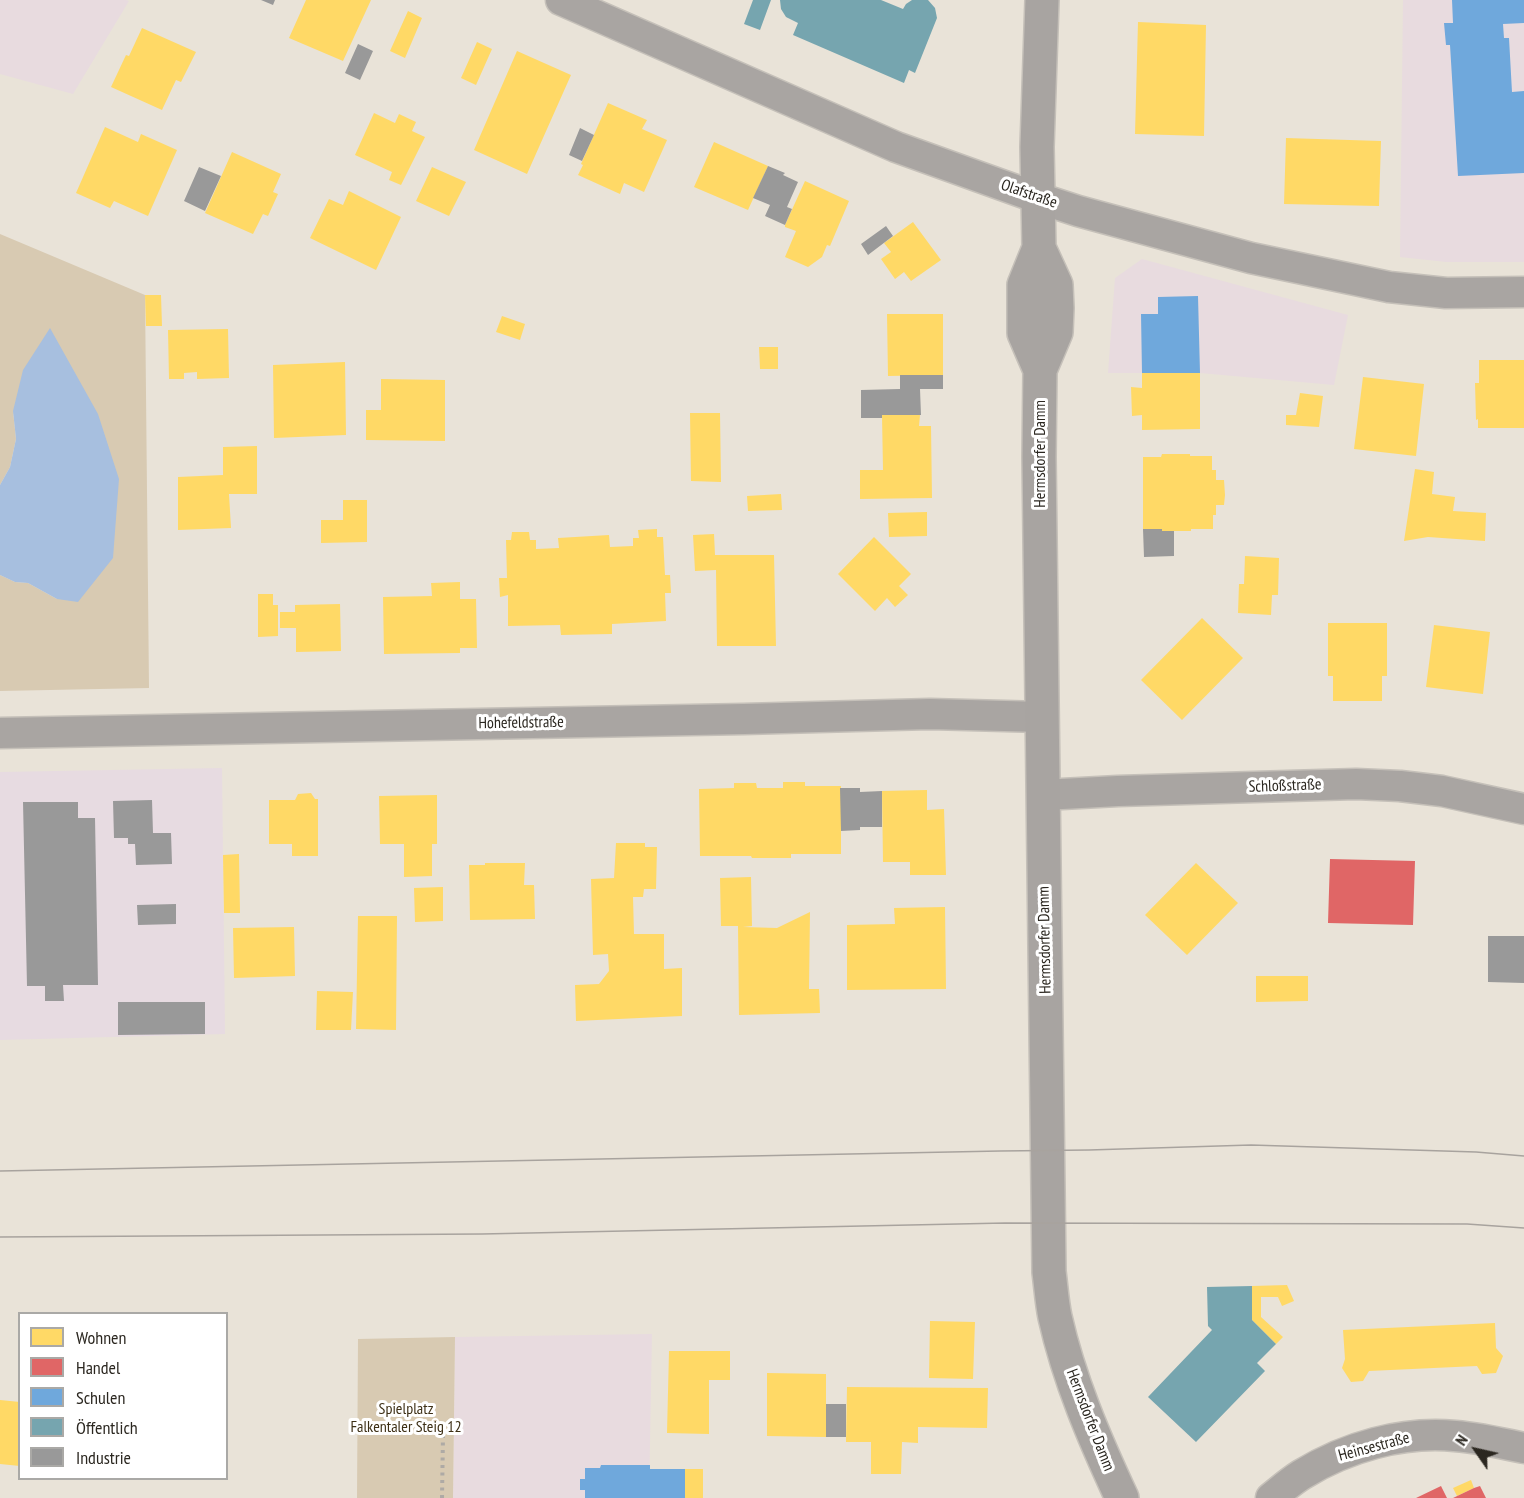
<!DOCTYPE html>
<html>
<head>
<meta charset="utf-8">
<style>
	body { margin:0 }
	#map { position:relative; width:1524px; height:1498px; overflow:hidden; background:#e9e3d8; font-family:"PT Sans Narrow",sans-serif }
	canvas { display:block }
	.legend { position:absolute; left:18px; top:1312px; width:210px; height:168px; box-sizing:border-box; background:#fff; border:2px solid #aaa9a6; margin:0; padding:8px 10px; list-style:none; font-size:18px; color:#2b2720 }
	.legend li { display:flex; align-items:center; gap:12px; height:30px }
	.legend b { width:30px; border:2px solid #aaa9a6 }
	.north { position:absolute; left:1446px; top:1420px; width:60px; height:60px; -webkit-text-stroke:4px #fff; paint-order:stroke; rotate:304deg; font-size:16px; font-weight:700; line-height:24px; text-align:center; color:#2b2720 }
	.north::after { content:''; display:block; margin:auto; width:21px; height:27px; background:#2b2720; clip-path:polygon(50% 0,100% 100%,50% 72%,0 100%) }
</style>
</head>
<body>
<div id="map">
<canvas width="1524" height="1498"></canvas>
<ul class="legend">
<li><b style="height:16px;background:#ffd966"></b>Wohnen</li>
<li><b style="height:16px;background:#e06666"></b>Handel</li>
<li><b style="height:16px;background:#6fa8dc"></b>Schulen</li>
<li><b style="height:16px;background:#76a5af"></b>Öffentlich</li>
<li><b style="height:16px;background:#999"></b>Industrie</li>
</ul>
<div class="north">N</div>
</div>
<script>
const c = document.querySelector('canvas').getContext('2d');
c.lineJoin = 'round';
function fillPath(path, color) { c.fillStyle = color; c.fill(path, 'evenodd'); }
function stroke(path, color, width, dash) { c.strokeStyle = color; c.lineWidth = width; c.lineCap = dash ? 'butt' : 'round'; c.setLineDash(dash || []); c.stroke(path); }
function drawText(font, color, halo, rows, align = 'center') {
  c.font = font + ' "PT Sans Narrow",sans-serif'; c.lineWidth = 6; c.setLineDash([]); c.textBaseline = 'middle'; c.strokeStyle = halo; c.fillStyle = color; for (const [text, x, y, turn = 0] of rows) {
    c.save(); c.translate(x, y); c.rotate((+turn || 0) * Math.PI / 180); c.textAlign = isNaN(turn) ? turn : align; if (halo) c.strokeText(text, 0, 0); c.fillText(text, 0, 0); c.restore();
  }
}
fillPath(new Path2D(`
	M222,768l3,266 -225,6v-268z`), '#e7dbe1');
fillPath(new Path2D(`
	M0,0h126l3,1 -56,93 -73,-20z
	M1403,0h121v262h-78l-46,-5z
	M1142,259l206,56 -14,70 -134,-12h-92l7,-95z
	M652,1334l-3,164h-196l2,-161z`), '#e8dbdf');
fillPath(new Path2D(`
	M0,234l145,61 4,393 -149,3v-116l15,7 13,1 29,16 -44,-188 3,28 -6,28 -10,18z
	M455,1337l-2,161h-96l1,-159z`), '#d8cab2');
fillPath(new Path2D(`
	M50,328l48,86 21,65 -6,79 -35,44 -21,-3 -29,-16 -13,-1 -15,-7v-90l10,-18 6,-28 -3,-28 10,-41z`), '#a7bfdf');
fillPath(new Path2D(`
	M306,0h65l-28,61 -54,-23z
	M408,11l14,7 -17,40 -15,-7z
	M1138,22l68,3 -2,111 -69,-2z
	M142,28l54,24 -15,30 -5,-2 -14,30 -51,-23 15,-32 3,1z
	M477,42l15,7 -16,36 -15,-7z
	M517,51l54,24 -44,99 -53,-24z
	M608,103l39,17 -5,9 25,11 -23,52 -20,-9 -4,11 -42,-19 5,-10 -2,-1z
	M374,113l21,10 4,-9 17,8 -4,9 13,6 -24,48 -12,-5 3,-8 -37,-17z
	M105,127l33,15 3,-8 36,16 -29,66 -34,-15 -4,7 -34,-15z
	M1286,138l95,3 -2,65 -95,-2z
	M714,142l54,24 -20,44 -54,-23z
	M232,152l49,22 -8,18 5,2 -10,22 -5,-2 -10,20 -48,-21z
	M432,167l34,15 -17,34 -33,-15z
	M805,181l44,20 -19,45 -3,-1 -5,12 -14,10 -23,-10 11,-26 -11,-4v-2z
	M349,191l52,26 -25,53 -66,-32 19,-39 14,6z
	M913,222l28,38 -30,21 -7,-9 -9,7 -14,-20 10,-7 -7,-9z
	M145,295h16l1,31h-16z
	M887,314h56v61l-55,1z
	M502,316l23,8 -5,16 -24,-8z
	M228,329l1,49 -32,1v-7l-13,1v6h-15l-1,-49z
	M759,347h19v22h-18z
	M1479,360h45v68h-46v-9l-2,1 -1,-37h4z
	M345,362l1,73 -72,3 -1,-73z
	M1142,373h58v56l-58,1v-15l-10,1 -1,-29 11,1z
	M1363,377l61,7 -8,72 -62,-7z
	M381,379l64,1v61l-79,-1v-30h15z
	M1300,393l23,3 -4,31 -33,-2v-10h10z
	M690,413h30l1,69 -30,-1z
	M882,415h38l-1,11h12l1,72 -72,1v-29h23z
	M257,446v48h-28l2,34 -53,2v-53l45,-2v-28z
	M1162,454h28v2h22v14h4v10h8l1,15 -1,10h-8v10h-3v14h-22v2h-29v-2h-19v-72h18z
	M1415,469l19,3 -2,22 23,3 -2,14 33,2 -1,28 -57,-4 -24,4z
	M781,494l1,16 -34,1 -1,-15z
	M343,500h24v42l-46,1v-23h22z
	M927,512v24l-38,1 -1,-24z
	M657,529v8h6l2,38h5l1,18h-6l1,28 -54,3v10l-51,1 -1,-10 -52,1v-31l-8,2 -1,-19h8l-1,-38h5l1,-8h17l1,8h6v9l23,-1 -1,-10 51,-3 1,12 23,-1v-8h6l-1,-8z
	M714,534l1,21h59l2,91h-59l-1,-76 -21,1 -2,-36z
	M874,537l37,37 -12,12 9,9 -13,12 -8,-9 -12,13 -37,-37z
	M1245,556l34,2 -1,37h-6l-1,20 -33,-2 1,-29h5z
	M460,582v17h16l1,49h-17v5l-76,1 -1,-57 49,-1 -1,-13z
	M258,594h15v11h5v31l-20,1z
	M340,604l1,47 -45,1v-24h-16v-16h15v-7z
	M1202,618l41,40 -61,62 -41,-40z
	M1328,623h59v53h-5v25h-49v-25h-5z
	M1434,625l56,7 -7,62 -57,-7z
	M783,782h22v4h36v68h-50v4h-39l-1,-2h-51l-1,-67 35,-1v-5h22l1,5h26z
	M927,790v20l17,-1 2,66h-36v-13h-27l-1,-71z
	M311,793l4,6h3v57h-26v-12h-23v-44h26l3,-6z
	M437,795v49h-5v32l-28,1v-33h-24l-1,-48z
	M616,843h29v4h12l-1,42h-12l-1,8h-10l1,37h30v35l18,-1v48l-106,5 -1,-36 24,-1 10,-13 -1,-17 -15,1 -2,-76 23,-1z
	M239,854l1,59h-16l-1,-58z
	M485,863h40l-1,22h10l1,34 -65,1 -1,-55h16z
	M1196,863l42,40 -51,52 -42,-40z
	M751,877l1,49 -9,1 34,1 33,-16 -1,77h10l1,24 -81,2 -1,-89h-17l-1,-48z
	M443,887v34l-28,1 -1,-34z
	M945,907l1,82 -99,1v-65l48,-1 -1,-16z
	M358,916h39l-1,114 -40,-1z
	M294,927l1,49 -61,2 -1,-50z
	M1256,976h52v25l-52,1z
	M317,991l36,1 -2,38h-35z
	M1287,1285l7,16 -12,5 -4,-9h-17v20l22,20 -7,7 -24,-24v-34z
	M930,1321l45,1 -2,57 -44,-1z
	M1495,1323l1,25 7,8 -7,17 -14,1 -5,-8 -108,5 -6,10 -12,1 -9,-14 3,-9 -2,-29z
	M669,1351h61v29h-21v54l-42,-1z
	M767,1373l59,1v63l-59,-1z
	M847,1387l141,1 -1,40 -69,-1v16l-16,-1 -1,32h-30v-32h-25z
	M0,1400l20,2v64l-20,-2z
	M685,1469h18v29h-18z
	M1471,1480l3,8 -17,8 -4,-8z`), '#ffd966');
fillPath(new Path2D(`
	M1330,859l85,2 -2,64 -85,-2z
	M1441,1486l6,12h-31z
	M1480,1486l6,12h-33l21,-10z`), '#e06666');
fillPath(new Path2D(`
	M1452,0h72v23l-21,1 1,14h5l3,54 12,-1v82l-66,3 -8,-131h-4l-2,-22h9z
	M1198,296l2,77h-58l-1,-59h17v-17z
	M601,1465h49v4h35v29h-100v-8h-5v-11h5v-11h15z`), '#6fa8dc');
fillPath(new Path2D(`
	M753,0h18l-11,30 -16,-6z
	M780,0h101l22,9 3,-5 6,-4h16l7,8 2,10 -22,55 -6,-3 -5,13 -111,-48 5,-12 -12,-6 -5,-8z
	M1252,1286v34l24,24 -19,19 8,8 -69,71 -48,-45 64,-67 -4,-4 -1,-39z`), '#76a5af');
fillPath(new Path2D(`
	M261,0h14l-2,5z
	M358,44l15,7 -13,29 -15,-7z
	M580,128l14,7 -12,26 -13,-6z
	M768,166l17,7 -2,2 15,7 -11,25 5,2 -7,16 -20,-9 5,-11 -17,-7z
	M199,167l22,9 -16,35 -21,-10z
	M886,226l7,10 -25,19 -7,-11z
	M900,375h43v14h-23l1,26h-39v3h-21v-28l39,-1z
	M1143,529h19v2h12v25l-30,1z
	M840,788h20v4l22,-1v36h-22v3l-19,1z
	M152,800l1,33h18l1,31 -36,1 -1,-21h-7v-6h-14l-1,-37z
	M23,802h55v16h17l3,167h-35l1,16h-19v-15h-18z
	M176,904v20l-38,1 -1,-20z
	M1488,936h36v47l-36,-1z
	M118,1002h87v32l-87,1z
	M826,1404h20v33h-20z`), '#999');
const street = new Path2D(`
	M561,0l335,147 142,51 40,13 173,47 138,29 57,6 78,-1
	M0,733l744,-14 186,-5 112,3
	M1043,795l75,-4 238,-7 44,2 42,5 82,18
	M1271,1498c10,-8 19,-16 30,-23 45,-28 101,-44 154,-39 24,2 46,7 69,12`);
const secondary = new Path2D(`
	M1042,0l-5,147 2,101 17,37 1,23 -1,24 -16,38 -1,87 10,815c2,15 3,31 6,45 14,63 40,123 67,181
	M1039,248l-15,37v48l16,37`);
stroke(street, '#c5c0b9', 33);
stroke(secondary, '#c5c0b9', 36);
stroke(new Path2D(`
	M442,1498l1,-63`), '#aeaaa5', 4, [3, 4.5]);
stroke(street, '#a9a5a2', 30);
stroke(secondary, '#a8a4a1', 33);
stroke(new Path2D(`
	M0,1171l1000,-20 89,-1 162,-5 225,7 48,4
	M0,1237l482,-3 523,-11 462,1 57,4`), '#a8a39e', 1.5);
drawText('16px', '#2b2720', '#fff', [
	["Olafstraße",1029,194,19],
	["Hermsdorfer Damm",1040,454,-90],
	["Hohefeldstraße",521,723,-1],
	["Schloßstraße",1285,786,-2],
	["Hermsdorfer Damm",1045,940,-91],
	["Hermsdorfer Damm",1090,1420,69],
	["Heinsestraße",1374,1447,-15]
]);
drawText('16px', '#3d2f15', '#fff', [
	["Spielplatz",406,1409],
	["Falkentaler Steig 12",406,1427]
]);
</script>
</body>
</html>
